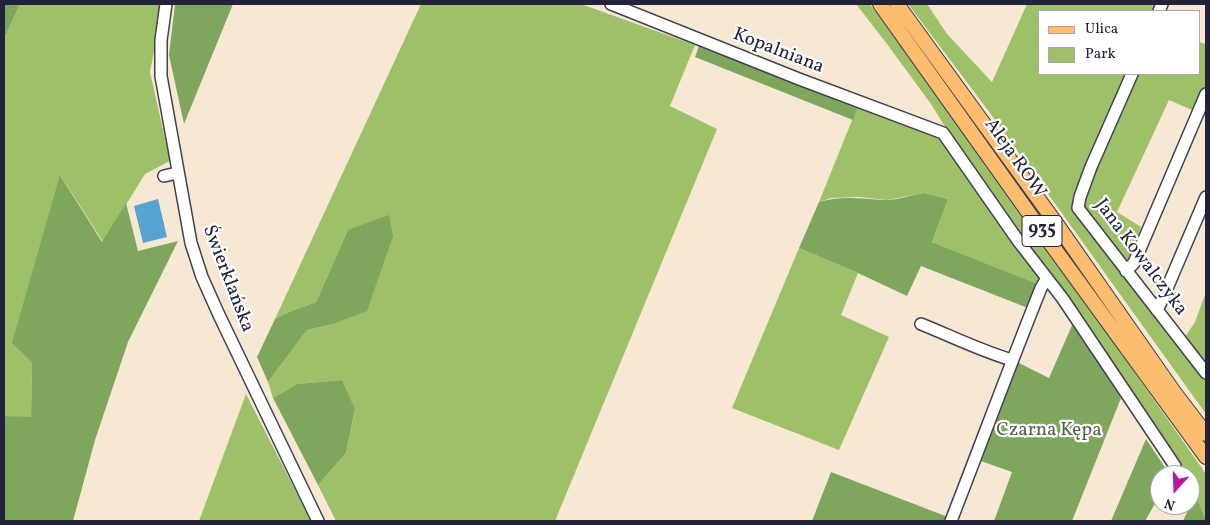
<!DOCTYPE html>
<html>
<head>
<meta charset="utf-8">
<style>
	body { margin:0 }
	#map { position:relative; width:1210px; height:525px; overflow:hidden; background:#f7e8d4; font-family:Vollkorn,serif }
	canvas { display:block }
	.frame { position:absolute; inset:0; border:5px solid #22223b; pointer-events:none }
	.legend { position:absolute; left:1038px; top:10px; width:162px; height:65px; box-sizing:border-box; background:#fff; border:1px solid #a7a7b1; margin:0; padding:6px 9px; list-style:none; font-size:15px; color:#22223b }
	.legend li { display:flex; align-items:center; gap:10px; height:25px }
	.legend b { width:25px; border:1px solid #a7a7b1 }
	.north { position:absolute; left:1150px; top:465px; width:50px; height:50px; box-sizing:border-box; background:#fff; border:1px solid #a7a7b1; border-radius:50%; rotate:200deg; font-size:14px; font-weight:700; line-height:20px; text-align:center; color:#22223b }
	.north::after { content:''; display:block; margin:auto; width:18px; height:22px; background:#b5179e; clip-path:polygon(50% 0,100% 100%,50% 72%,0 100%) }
</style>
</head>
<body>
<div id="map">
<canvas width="1210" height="525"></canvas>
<div class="frame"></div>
<ul class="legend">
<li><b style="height:6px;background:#fcbd6f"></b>Ulica</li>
<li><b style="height:14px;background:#9ec069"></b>Park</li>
</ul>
<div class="north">N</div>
</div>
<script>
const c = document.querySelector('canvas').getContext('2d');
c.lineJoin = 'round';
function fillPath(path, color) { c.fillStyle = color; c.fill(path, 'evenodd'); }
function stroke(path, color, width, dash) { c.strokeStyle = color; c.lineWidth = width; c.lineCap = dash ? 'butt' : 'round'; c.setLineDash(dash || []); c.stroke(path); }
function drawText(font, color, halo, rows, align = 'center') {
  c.font = font + ' Vollkorn,serif'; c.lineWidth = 4.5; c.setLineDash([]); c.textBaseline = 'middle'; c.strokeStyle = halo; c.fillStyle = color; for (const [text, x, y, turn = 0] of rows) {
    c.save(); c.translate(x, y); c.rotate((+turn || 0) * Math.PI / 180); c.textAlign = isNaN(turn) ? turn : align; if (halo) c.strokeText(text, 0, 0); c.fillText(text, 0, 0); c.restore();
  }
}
fillPath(new Path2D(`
	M20,4h143l-13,68 20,89 -25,13 -42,68 -42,-66 -29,186 -1,56 -27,-2v-377z
	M421,4h160l114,41 -25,61 47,23 -162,392h-219l-18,-36 28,-32 9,-43 -13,-30 -45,4 -24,14 -5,-16 39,-52 26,-6 15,-94 -32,72 -27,10 -14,7z
	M856,4h14l203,281 131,186 2,4v46l-16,-35v-11h-7l-149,-219 -82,-118 -21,-34 -44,-60z
	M908,4h19l20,30 45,48 35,-78h131l-4,7h-115v63h160v-32l7,2v72l-37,-16 -52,112 24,15 -15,44 80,106v37l-216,-301z
	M928,56l278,385v6l-280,-389z
	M859,103l83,33 100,141 -4,7 -106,-42 16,-43 -24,-6 -37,7 -28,-3 -28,1 -12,4z
	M799,248l59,25 -17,42 48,22 -50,113 -107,-42z
	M1206,292v72l-21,-27 10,-15z
	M246,394l65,127h-112z`), '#9ec069');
fillPath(new Path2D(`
	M4,4h16l-16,35z
	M175,4h58l-49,120 -15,-69z
	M700,43l159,60 -6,17 -158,-63z
	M60,175l42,67 24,-39 12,48 40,-10 -50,101 -33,98 -22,81h-69v-105l27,1 1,-55 -20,-19z
	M924,193l24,6 -16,43 106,42 -10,24 -107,-42 -14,30 -49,-23 -59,-25 20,-46c25,-7 42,-3 66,-2 13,0 27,-5 39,-7z
	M389,215l4,21 -26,75 -34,13 -26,6 -39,52 -11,-25 18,-38 14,-7 27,-10 32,-72z
	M1073,323l48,75 -49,123h-78l18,-49 -34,-12 39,-98 32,16z
	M342,380l13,29 -9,44 -28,32 -45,-87 24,-14z
	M1146,439l24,36h-10v20l-15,26h-34z
	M831,472l117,45 -2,4h-134z
	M1195,495l11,26h-23z`), '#7ea65d');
fillPath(new Path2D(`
	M158,199l9,38 -24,6 -9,-37z`), '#56a4cf');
const minor = new Path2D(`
	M166,4l-5,36v36l30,167 11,34 17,38 99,206
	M611,4l188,75 144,54 76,109 44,57 112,167
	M1159,11l3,-7
	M1132,74l-41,93 -11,30 -2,11 128,165
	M164,176l13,-3
	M1126,271l8,-8 72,-169
	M1157,310l5,-10 44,-103
	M921,324c30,12 60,27 91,36
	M951,521c30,-77 59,-156 90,-233l6,-10`);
const major = new Path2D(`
	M880,4l163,229 163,224
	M897,4l161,222 116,166 32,42`);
stroke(minor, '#424052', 14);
stroke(major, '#424052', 16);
stroke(minor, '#fff', 11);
stroke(major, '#fcbd6f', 14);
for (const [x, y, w] of [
	[1042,231,40]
]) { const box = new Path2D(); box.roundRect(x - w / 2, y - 15.5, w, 31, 4); c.fillStyle = '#fff'; c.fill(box); stroke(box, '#22223b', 1); }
drawText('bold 18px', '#22223b', null, [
	["935",1042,231]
]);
drawText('19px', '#22223b', '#fff', [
	["Kopalniana",778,52,21],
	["Aleja ROW",1014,159,55],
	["Jana Kowalczyka",1140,258,53],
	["Świerklańska",227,279,69]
]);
drawText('19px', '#54614d', '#fff', [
	["Czarna Kępa",1049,432]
]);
</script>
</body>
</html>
